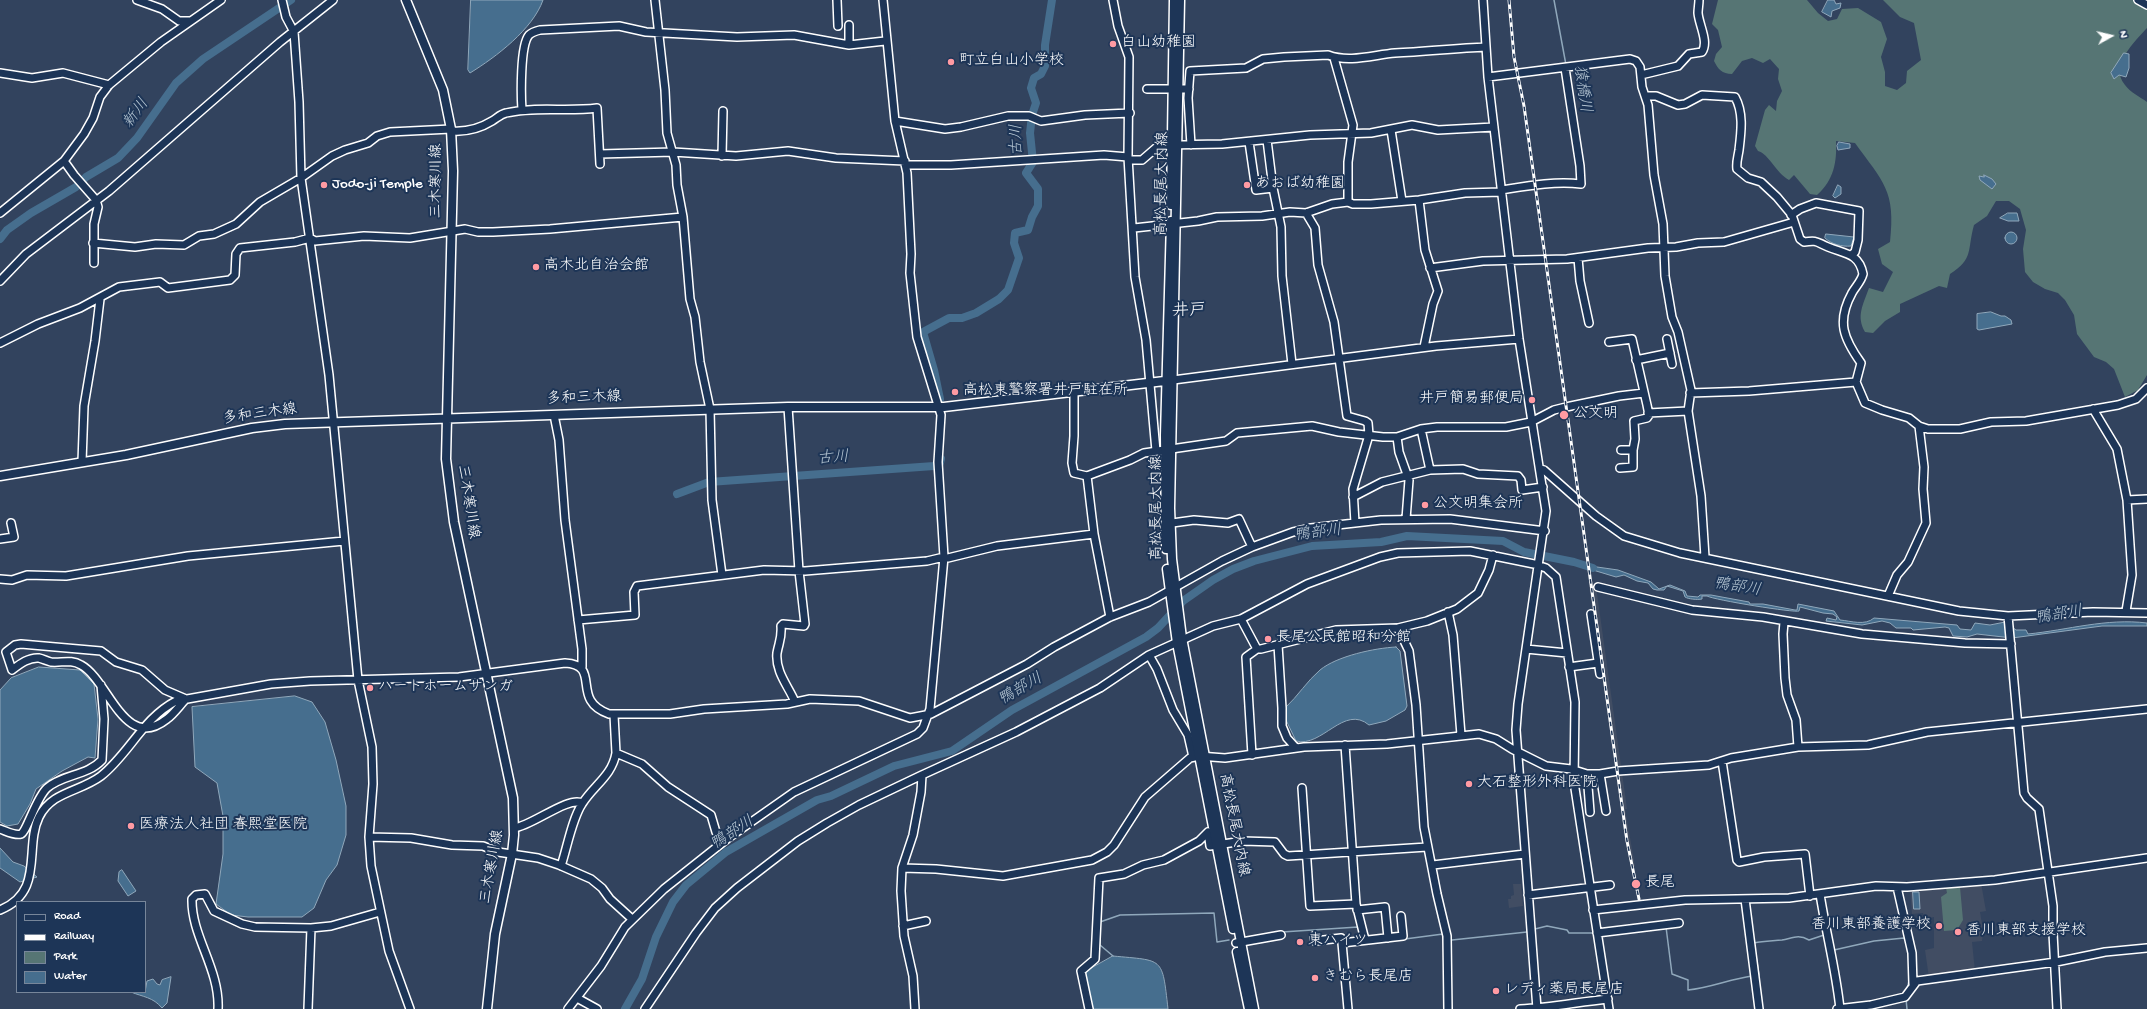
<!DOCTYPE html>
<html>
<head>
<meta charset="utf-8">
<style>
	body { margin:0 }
	#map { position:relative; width:2147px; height:1009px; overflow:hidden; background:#32435e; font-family:"Gochi Hand",sans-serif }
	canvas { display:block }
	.legend { position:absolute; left:16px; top:901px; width:130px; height:92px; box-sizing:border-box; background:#1d3557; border:1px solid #77869a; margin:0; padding:5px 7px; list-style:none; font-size:12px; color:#fff }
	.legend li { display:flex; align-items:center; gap:8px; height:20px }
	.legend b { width:20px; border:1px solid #77869a }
	.north { position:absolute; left:2091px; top:16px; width:40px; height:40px; -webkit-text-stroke:3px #1d3557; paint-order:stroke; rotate:82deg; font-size:11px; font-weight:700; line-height:16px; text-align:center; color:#fff }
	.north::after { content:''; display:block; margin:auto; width:14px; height:18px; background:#fff; clip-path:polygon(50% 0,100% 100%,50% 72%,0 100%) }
</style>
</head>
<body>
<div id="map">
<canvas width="2147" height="1009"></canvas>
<ul class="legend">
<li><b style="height:5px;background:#1d3557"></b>Road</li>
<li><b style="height:5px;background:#fff"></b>Railway</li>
<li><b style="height:11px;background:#567574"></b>Park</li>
<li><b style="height:11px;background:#466e8e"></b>Water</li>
</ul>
<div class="north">N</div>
</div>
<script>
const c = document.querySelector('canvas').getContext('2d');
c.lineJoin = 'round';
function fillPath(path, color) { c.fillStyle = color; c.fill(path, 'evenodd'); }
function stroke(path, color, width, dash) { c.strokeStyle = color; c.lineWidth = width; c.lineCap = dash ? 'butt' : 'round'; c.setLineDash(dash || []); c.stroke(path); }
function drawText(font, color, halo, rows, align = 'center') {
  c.font = font + ' "Gochi Hand","Klee One",sans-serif'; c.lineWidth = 4; c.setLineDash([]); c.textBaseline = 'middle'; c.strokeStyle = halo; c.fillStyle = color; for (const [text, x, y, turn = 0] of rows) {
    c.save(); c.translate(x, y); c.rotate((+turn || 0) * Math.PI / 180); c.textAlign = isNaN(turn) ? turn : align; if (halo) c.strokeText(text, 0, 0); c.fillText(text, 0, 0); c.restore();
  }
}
fillPath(new Path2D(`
	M1589,586h7l31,223h-2l10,57h-4l-5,-26z
	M1981,883l5,28 -6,1 2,12h2l-2,17 -10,1 3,29 -46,7 -4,-28 9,-2v-31l-10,2 -1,-6 -11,1 -2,-26z
	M1513,884h8l2,22 -14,2 -1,-9h3v-3l3,-1z`), '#414d63');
fillPath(new Path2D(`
	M1718,0h89l11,13 10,8 9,-2 5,-10 16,-1 23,14 6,17 -6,18 4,15v14l12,4 9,-7 1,-12 14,-11 -7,-37 -14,-6 -17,-17h264v28c-12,13 -38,38 -22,57 5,7 15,12 22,17v273l-9,15 -13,7 -11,-28 -8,-7 -12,-5 -17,-23 -3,-19 -9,-15 -7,-7 -13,-4 -12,-7 -8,-10 -2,-23 3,-19 -6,-21 -11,-8h-13l-9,15 -13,9c-7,25 0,34 -24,49l-3,14 -8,-2 -39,18v8l-15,9 -12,12 -8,-1c-9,-16 -2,-27 4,-44l14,4 10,-20 -11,-8 -4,-15 12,-7c6,-52 -7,-60 -35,-99l-19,-2c1,21 -2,39 -19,54l-7,-1 -16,-19 -5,5c-13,-7 -20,-26 -31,-29l-3,-5 10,-36 4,-5 7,6 1,-10 5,-10 -4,-12 1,-10 -9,-10 -7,4 -11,-5 -10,3 -10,13c-10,0 -14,-5 -18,-13l2,-7 6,-7 -4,-17 -6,-6z
	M1960,887l3,33 -6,10 -13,1 -3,-34 6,-4 -1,-5z`), '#567574');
const water = new Path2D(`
	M471,0h72c-10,29 -47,57 -73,73l-2,-3z
	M1828,0h6l2,4 5,-1 -1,5 -8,3 -1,6 -9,-5z
	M2124,53l5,1v14l-3,9 -7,-2 -5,4 -3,-6z
	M1839,142l11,2v4l-12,2 -1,-4z
	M1984,175l8,4 4,5 -4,5 -12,-9 -1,-4 5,1z
	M1838,185l3,2v7l-6,4 -2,-2z
	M2008,213h9l2,8h-11l-8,-3z
	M2005 238a6 6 0 1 1 12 0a6 6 0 1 1-12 0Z
	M1826,234l28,3 -3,9c-9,1 -20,-2 -26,-8z
	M1991,312l10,4h4l6,4 1,4 -33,6 -2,-1v-15z
	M1583,565l35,5 33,12 8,7 11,-4 15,6 2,5 11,1 2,-2h11l38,7 1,2h13l32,6h2l1,-6 36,7 6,9c11,1 25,6 34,-2l83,7 3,4 11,1 4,-7 15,2 15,-3 11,8h10l2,4c40,-4 78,-16 119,-11v3h-45l-90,12 -35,-4 -10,3 -14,-1 -4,-8 -4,-1 -32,3 -2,-2h-15l-6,-5 -8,-2 -20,4 -36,-4 1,-3 9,2 1,-3 -4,-3 -10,-1 -23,-6 -1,4c-4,2 -85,-11 -92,-15h-5v3c-5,1 -14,0 -17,-2l-2,-6 -16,-5 -3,4h-7l-4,-1 -5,-6 -11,-2 -13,-6 -8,2 -33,-10z
	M1396,647l4,4 7,55 -2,4 -19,11 -17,4c-25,-21 -47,23 -73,16l-11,-23v-10c13,-12 22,-27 35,-38 17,-14 55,-22 76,-23z
	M39,667l41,3 14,14 4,35 -3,39 -7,-1 -26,14 -26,18 -6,15 -12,20 -11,2 -7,-4v-132l11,-12z
	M295,696l17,6 13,20 11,38 10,46v29l-9,30 -11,15 -12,28 -12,9h-54l-17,-2 -15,-11 7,-50v-38l-6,-33 -22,-16 -3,-60z
	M0,848l13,14 11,4 13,11 -17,5 -20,-14z
	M122,870l14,21 -8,5 -10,-15 1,-9z
	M1913,892h6l1,17h-6z
	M1113,956c51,5 49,0 55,53h-75l-8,-35 3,-4z
	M171,977l-4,26 -5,5c-9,-11 -19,-11 -31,-16h14l2,-11 6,-2 4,5 3,1 2,-5z`);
fillPath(water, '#466e8e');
stroke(water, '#90a8bb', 1);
stroke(new Path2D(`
	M1554,0l12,65
	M1100,922l20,-7 94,-2 3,29 12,-2
	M1666,927l6,47 16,6v10c22,-2 42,-11 64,-14
	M1535,929l12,-3 20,4 2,3h24
	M1100,930v15l13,11
	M1282,932l76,-5 1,3
	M1405,939l38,-5v2
	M1452,940l75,-8
	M1366,944l17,-2
	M1834,950l40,-9 30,-3 3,4
	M1759,975l-5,-32c10,-2 19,-2 28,-3 11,-2 16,-6 27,0l15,-5 1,2
	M1907,989l3,-12
	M1906,999l1,10`), '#90a8bb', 1.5);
stroke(new Path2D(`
	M0,239l7,-9 24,-17 45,-26 10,-10 32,-19 19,-20 39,-55 27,-24 88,-59
	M940,399l-6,-29 -11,-38 26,-14h13l14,-5 23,-14 9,-9 11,-32 -5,-15 1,-10 13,-3 4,-13 6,-11v-17l-12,-16 7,-11 -3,-29 2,-18 4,-12 -5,-15 3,-10 7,-4 4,-8v-21l7,-45
	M677,494l32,-12 225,-16 6,-3 1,-4
	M625,1009l17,-30 14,-42 17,-35 13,-17 40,-33 91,-52 14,-4 63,-30 58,-15 60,-41 134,-73 12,-9 25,-27 30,-21 20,-11 21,-8 58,-15 69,-4 26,-6 96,5 21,11 50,10 19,6`), '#466e8e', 8);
const minor = new Path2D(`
	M137,0l25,9 17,12h11
	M282,0l4,17 8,15 5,70 2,76 28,197 29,305 14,67 1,37 -4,53 2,29 18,85 21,58
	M655,0l10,90 2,43 9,32 1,20 6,32 7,82 5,18 5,45 10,47 2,91 10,75
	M837,0l1,26
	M1113,0l5,26 11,31 -1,100 7,120 11,63 10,111
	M1483,0l5,77 31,262 27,172 -28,193 -2,26 21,279
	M2138,0l9,5
	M849,25v20
	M1334,58l19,67 -5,37v40
	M0,73l32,5 31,-5 46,12
	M1641,75l37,-9 11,-12 13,-2c7,-10 -3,-27 -4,-39 0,-4 1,-9 1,-13
	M1488,77l142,-18 6,2 4,6 2,20 6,18 6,70 9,49 2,52 7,41 6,15 13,58 -3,21 13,85 4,61
	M1147,89h42
	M1646,96h10l22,9 7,-1 17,-9 33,2c9,16 6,36 4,53 -1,7 -3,12 -2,19l11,9 13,4 16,15 15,18 8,24 4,3c14,-2 12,0 24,5 17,7 31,6 35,27 -2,8 -8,13 -11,19 -16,29 -8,46 9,70l-5,19 9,21 17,7 27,8 10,8 9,3h32l31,-7 35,-1 92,-16 18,-6 11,-11
	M522,110c-1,-14 -2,-65 7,-75 3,-3 7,-4 11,-5l79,-4 27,6 91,5 57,-2 55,10 36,-4
	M895,121l50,8 16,-2 47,-11h21l12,5 44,-6 45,-2
	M1391,130l11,71
	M452,131c15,1 27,-2 40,-10 5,-3 9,-7 14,-8 30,-7 60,-1 91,-5l3,56
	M1267,140l6,48 8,39 1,49 10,88
	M1249,142l7,48 17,-2
	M1191,145l-3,-47 2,-27 56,-3 17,-9 21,-2 44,-2c21,8 45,0 67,-2 30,-1 60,-5 91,-6
	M600,154l73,-2 63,4 52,-5 48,7 69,3
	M722,156l1,-45
	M1129,160h13l15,-13 8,-2 57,-1 88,-9 61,-2 41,-8 26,5 56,-3
	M64,161l10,14 22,25 2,7 -4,17v39
	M906,165h45l153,-10 24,2
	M1501,190c26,-4 53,-9 80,-6l-1,-18 -15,-98
	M1419,200l6,50 13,41 -5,13 -9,43
	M0,213l64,-52 20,-27 9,-16 7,-21 9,-12 52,-43 60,-42
	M1306,213l9,15 3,37 16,57 13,94 18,5 3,2 1,12 -16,54 2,34
	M1791,215l9,-6 16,-6 43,8 -1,29 -3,12 -4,3
	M1134,228l64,-7 19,-4 45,-1 28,-4 16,1 26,-9 16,-2 5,2h18l48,-4 46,-7 36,-1
	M93,243l42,4 21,-3 28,1 15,-9 15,-2 22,-10 24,-22 41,-24 31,-22 13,-6 23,-7 9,-7 13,-4 61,-3
	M1578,258l2,23 9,42
	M1430,268l53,-7 84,-2 81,-11 28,-1 22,-4 26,-1 70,-20
	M0,281l26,-27 83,-63 171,-149 53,-42
	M1667,339l5,25
	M1609,342l23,-3 15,66 2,10 -2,3 -13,3 1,18 -2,11
	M0,343l38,-19 42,-16 39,-21 41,-5 8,6 62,-8 5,-5 1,-21 4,-6 55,-6 15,-4 5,3 49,-5 46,2 55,-9 13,3h15l57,-3 133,-12
	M1636,360l34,-7
	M1173,380l263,-34 83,-7
	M1074,391v45l-2,27 2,10 13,3 43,-16 14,-7 82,-12 11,-8 75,-7 27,6 44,5h14l24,-8 16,-2h69l25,-5 23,-12 12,-3 53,-11 25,-3
	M1690,393l59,-2 107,-9
	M788,407l11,164 6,53 -1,2 -21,-2 -2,2c1,12 -2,16 -4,27 -2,19 12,34 18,49
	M2093,409l24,40 10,51 5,75 -6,36
	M1648,413l40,-2
	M554,415l5,25 6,80 17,129v18
	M1421,429l9,41
	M1397,437l2,15 10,28 -3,39
	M82,462l2,-56 11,-65 5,-42
	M1620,468l13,-1v-17h-12
	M1540,469l4,1 52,46 28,20 56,17 279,58 49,5 85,-4 54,1
	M1087,476l7,58 16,83
	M1353,497l29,-15 48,-12 33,-1 15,5 40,2 3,4 1,10 21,-3
	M2127,500l20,-1
	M1165,524l29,-4 34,3 11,-4 13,28
	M0,539l14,-2 -3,-14
	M0,579l12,1 15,-5 39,1 122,-20 156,-15
	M1598,587l94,23 71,7 99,17 103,9 46,1
	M1888,596l9,-21 11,-13 18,-39 -3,-34 1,-22 -5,-41
	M1448,612l5,23 8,100
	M1591,614l9,60
	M2008,616l16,177 3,5 12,11 14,97v27l4,76
	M1241,619l16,30h4l75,-19 62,-2 29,-7 30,-12 21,-16 11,-23 4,-15
	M578,620l57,-5 -1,-23 3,-6 127,-16 41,1 122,-10 17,-4 4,1 49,-12 97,-12
	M1784,622l-1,12 2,44 2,17 9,25 2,27
	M1398,628l11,23 7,54 8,122 13,67 10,42 1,73
	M21,644l80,7 15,11 26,8 23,20 21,9c-6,6 -12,15 -19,20 -43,34 -58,-39 -86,-54 -10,-6 -19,-2 -30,-3 -4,-1 -8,-3 -12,-4 -10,-1 -19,6 -27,12l-6,-18 9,-7z
	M1278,645l4,63v18l5,12 9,10
	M1526,649l41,4
	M1149,655l8,14 16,41 15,25 5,22
	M1569,667l29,-4
	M614,715l2,38 26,11 26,23 43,28 5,17 7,10
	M1345,745l11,159 9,36
	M1252,755l-6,-98 11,-8
	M1722,761l15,99 2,2 25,-5 41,-3 5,42
	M1587,774l3,38
	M1600,774l6,37
	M1302,788l8,118 46,-2
	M514,828c18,-2 54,-32 68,-25
	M0,829c6,2 15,7 21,5 6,-3 15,-36 26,-46 16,-14 40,-12 55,-28l2,-41 -3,-34
	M369,837l42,1 41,7 31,1 15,6 40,6 21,7 32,14 11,9 8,11 22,20
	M1433,865l92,-11
	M561,866c6,-18 11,-47 21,-62 12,-19 30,-28 34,-51
	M902,868l34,1 67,7 89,-16 15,-8 7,-7 31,-48 45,-39 9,-2 26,2 79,-11 83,-3 92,-10 17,5 16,10 34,17 25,3 16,5h13l18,-3 91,-6 22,-7 67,-11 70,-2 59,-13 220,-23
	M1897,887l15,66 1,31
	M1820,894c6,39 16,76 20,115
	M1528,895l82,-10
	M1745,899l14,110
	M0,910c45,-18 24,-62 39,-93 13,-26 41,-25 62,-41 28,-22 42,-58 75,-75l95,-17 39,-3 149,-4 106,-14c38,2 4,37 44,51h61l34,-5 83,-5 23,-5 49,2 51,17 21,-4 96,-50 27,-17 56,-30 39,-15 73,-41 30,-14 41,-15 18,-4 70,-8 69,-1 95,12
	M1357,910l28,-3 3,31
	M1593,910l92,-10 104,-2 87,-12 31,1 88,-7 152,-22
	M903,926l23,-5
	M1597,933l82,-10
	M1314,936l1,5 26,-3 1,5
	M1236,943l45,-8
	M577,998l20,11
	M218,1009c2,-40 -27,-73 -26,-110l4,-4 9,-1 9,17 28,13 13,3 56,1 20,-2 49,-14
	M308,1009l3,-81
	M568,1009l33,-43 24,-39 39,-38 63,-50 67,-47 123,-58 6,-6 7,-19 14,-152 -6,-95 3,-47 -24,-78 -7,-64 1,-19 -4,-81 -12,-52 -12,-121
	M645,1009l51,-76 19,-25 22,-20 61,-47 29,-18 32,-18 63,-30
	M915,1009l-2,-33 -9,-40 -3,-45 1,-23 11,-33 8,-43 1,-17 94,-43 84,-44 49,-33 64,-29 28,-7 66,-35 73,-27 18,-4 72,-2 64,13 12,4 10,9 19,125 -1,80 35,227
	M1089,1009l-8,-38 14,-12 4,-81 25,-4 19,-9 21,-5 35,-19 9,-9 2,14 33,-5 32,1 9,12 4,2 139,-9
	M1348,1009l-6,-66 61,-7 -2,-20
	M1520,1009c30,-1 58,-7 88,-10
	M1837,1009l34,-4 34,-8 12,-16 139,-19 49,-10 42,-4`);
const major = new Path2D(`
	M406,0l37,90 8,39 2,42 -7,288 8,63 59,276 1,37 -2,19 -17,80 -8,75
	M1180,0l-10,508 2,51 10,79 72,371
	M1171,205l3,-205
	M0,476l126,-21 126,-27 33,-4 503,-17h156l229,-27
	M1166,549l-1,-114 6,-214
	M1167,569l10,74 56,286
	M1237,952l12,57`);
stroke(minor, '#fff', 10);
stroke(major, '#fff', 11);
stroke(minor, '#1d3557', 7);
stroke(major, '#1d3557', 8);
const rail = new Path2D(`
	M1509,0l5,57 10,49 103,735 12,58`);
stroke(rail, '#fff', 3);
stroke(rail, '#1d3557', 1.5, [4.5]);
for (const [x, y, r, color] of [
	[1113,44,4,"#ff9aa2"],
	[951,62,4,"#ff9aa2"],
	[324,185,4,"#ff9aa2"],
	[1247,185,4,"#ff9aa2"],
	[536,267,4,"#ff9aa2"],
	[955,392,4,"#ff9aa2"],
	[1532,400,4,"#ff9aa2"],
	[1564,415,5,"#ff9aa2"],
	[1425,505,4,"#ff9aa2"],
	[1268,639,4,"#ff9aa2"],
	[370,688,4,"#ff9aa2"],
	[1469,784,4,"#ff9aa2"],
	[131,826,4,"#ff9aa2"],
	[1636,884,5,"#ff9aa2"],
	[1939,926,4,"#ff9aa2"],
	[1958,932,4,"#ff9aa2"],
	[1300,942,4,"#ff9aa2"],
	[1315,978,4,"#ff9aa2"],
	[1496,991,4,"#ff9aa2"]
]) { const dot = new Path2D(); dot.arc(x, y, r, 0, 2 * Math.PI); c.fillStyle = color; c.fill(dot); stroke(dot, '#1d3557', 1.5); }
drawText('15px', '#fff', '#1d3557', [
	["白山幼稚園",1121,44],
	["町立白山小学校",959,62],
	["Jodo-ji Temple",332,185],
	["あおば幼稚園",1255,185],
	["高木北自治会館",544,267],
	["高松東警察署井戸駐在所",963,392],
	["井戸簡易郵便局",1524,400,"right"],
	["公文明",1573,415],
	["公文明集会所",1433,505],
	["長尾公民館昭和分館",1276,639],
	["ハートホームサンガ",378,688],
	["大石整形外科医院",1477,784],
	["医療法人社団 春熙堂医院",139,826],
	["長尾",1645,884],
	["香川東部養護学校",1931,926,"right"],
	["香川東部支援学校",1966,932],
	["東ハイツ",1308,942],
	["きむら長尾店",1323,978],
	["レディ薬局長尾店",1504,991]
], 'left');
drawText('15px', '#fff', '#1d3557', [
	["三木寒川線",438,181,-90],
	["高松長尾大内線",1163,184,-89],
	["多和三木線",584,399,-2],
	["多和三木線",260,415,-8],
	["三木寒川線",467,502,81],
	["高松長尾大内線",1158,508,-90],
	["高松長尾大内線",1233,825,79],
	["三木寒川線",493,867,-80]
]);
drawText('italic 16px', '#b5c5d2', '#1d3557', [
	["猿橋川",1581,89,82],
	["新川",137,114,-54],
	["古川",1018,140,-91],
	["古川",833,459,-4],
	["鴨部川",1318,534,-7],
	["鴨部川",1737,588,9],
	["鴨部川",2059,616,-9],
	["鴨部川",1021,690,-30],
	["鴨部川",733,834,-33]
]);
drawText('17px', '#fff', '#1d3557', [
	["井戸",1189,312]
]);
</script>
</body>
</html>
